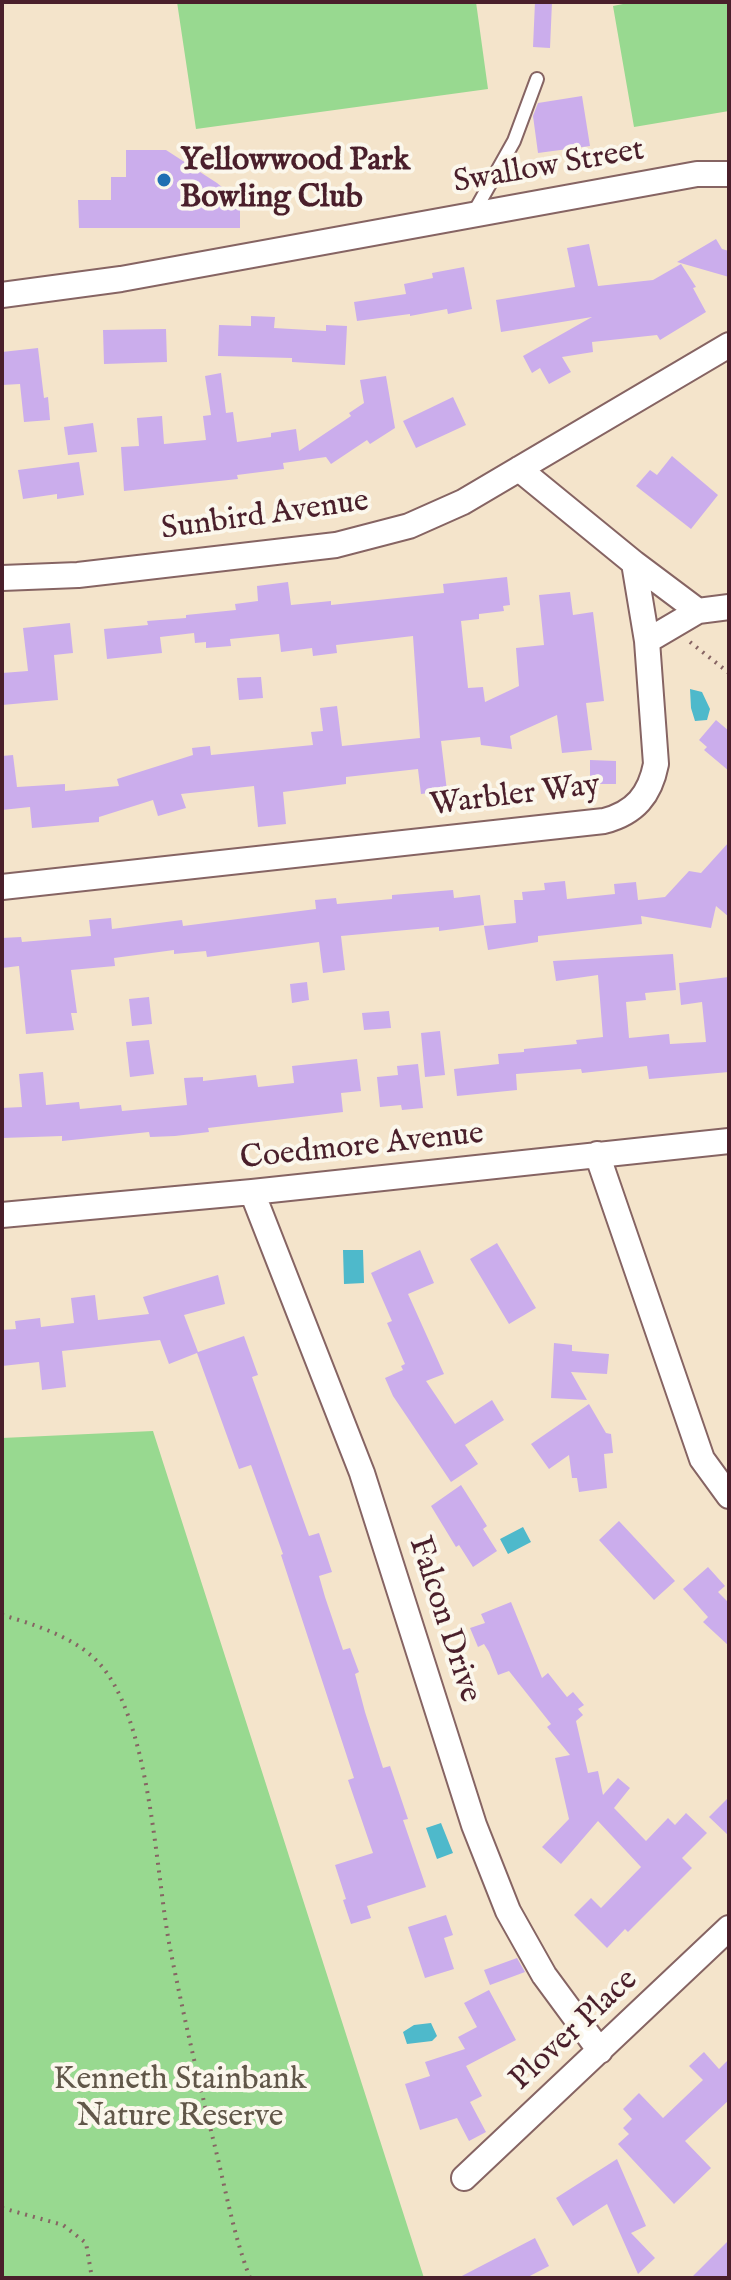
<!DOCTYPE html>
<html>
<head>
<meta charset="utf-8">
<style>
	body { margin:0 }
	#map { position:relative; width:731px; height:2280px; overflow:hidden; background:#f4e4cb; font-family:"IM FELL English",serif }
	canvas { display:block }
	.frame { position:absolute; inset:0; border:4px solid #4a1f2b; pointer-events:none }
</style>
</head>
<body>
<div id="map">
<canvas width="731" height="2280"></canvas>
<div class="frame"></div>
</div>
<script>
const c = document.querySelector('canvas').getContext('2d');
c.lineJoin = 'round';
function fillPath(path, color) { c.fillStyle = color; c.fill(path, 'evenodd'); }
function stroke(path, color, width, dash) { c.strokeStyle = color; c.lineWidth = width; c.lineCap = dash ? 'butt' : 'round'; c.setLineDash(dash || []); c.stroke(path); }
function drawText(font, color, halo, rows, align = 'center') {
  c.font = font + ' "IM FELL English",serif'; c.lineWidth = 8; c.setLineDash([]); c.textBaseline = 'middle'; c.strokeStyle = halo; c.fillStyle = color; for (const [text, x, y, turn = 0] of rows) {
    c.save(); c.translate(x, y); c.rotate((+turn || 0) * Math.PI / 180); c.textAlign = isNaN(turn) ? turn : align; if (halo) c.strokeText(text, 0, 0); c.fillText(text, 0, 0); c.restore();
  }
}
fillPath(new Path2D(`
	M177,2h299l12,87 -292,40z
	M633,2h96v109l-95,16 -21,-121z
	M153,1431l271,847h-422v-840z`), '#98d990');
fillPath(new Path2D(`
	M690,689l12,3 8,17 -3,11 -12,1 -4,-13z
	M343,1250h20l1,33 -20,1z
	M523,1527l8,15 -23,12 -8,-15z
	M441,1823l12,30 -16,6 -11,-31z
	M431,2023l6,13 -5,5 -25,3 -4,-12 11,-7z`), '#4eb9cb');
fillPath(new Path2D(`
	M535,2h17l-2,46 -17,-1z
	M582,96l8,50 -52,7 -5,-37 5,-13z
	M126,150h40l51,33 23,19v26h-161l-1,-28h33v-23h15z
	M716,239l6,10 7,2v26l-52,-15z
	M589,244l9,42 55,-6 28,-16 15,23 -3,1 13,24 -46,28 -3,-5 -65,7 1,10 -31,5 9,15 -22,12 -9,-16 -8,5 -9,-17 69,-39 -91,15 -5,-32 79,-13 -8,-39z
	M464,267l8,42 -24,5 -1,-5 -37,7v-2l-53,7 -3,-19 52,-8 -2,-10 29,-6 -1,-5z
	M251,316l24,1 -1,11 52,3v-6l21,1 -2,39 -53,-3v-4l-74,-2 1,-31 32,1z
	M166,329l1,33 -63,2 -1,-34z
	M38,348l6,50 4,-1 2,23 -26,2 -4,-38 -18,1v-33z
	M221,373l5,40 7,-1 4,30 34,-5v-4l25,-4 3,22 52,-35 -2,-3 15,-10 -4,-23 26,-4 9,52 -25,16 -3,-4 -36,24 -5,-7 -43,6 1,6 -47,6 1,4 -114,12 -3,-44 18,-1 -2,-28 25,-2 2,28 42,-4 -3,-24 8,-1 -6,-39z
	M453,397l13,28 -50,23 -13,-27z
	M93,423l4,29 -29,3 -4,-28z
	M672,456l46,39 -27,34 -55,-43 14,-16 7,5z
	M79,462l5,33 -27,4v-5l-34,5 -5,-29z
	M507,577l3,28 -7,1 1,5 -25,3v5l-18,2 7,67 15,-1 2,15 34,-16 -3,-38 28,-3 -5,-50 31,-3 3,23 20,-3 11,89 -18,2 6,47 -30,3 -5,-38 -47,21 2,13 -31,-4 -1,-8 -39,4 6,50 -26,3 -3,-25 -72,8v7l-63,8 3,32 -28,3 -4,-41 -73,8 5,14 -28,8 -5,-16 -54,17v5l-67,6 -2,-21 -28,3v-54l11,-1 4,32 48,-3v7l54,-5 -2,-7 76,-24 -1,-7 18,-2 1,9 102,-10 -2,-13 12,-1 -3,-23 17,-2 5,40 78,-8 -7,-102 -77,9 1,8 -24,3 -1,-8 -31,4 -2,-18 -49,5 1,7 -25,2v-6l-11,1 -1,-10 -34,4 2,16 -55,6 -3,-30 44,-4 -1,-4 39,-3v-3l50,-5 -1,-6 23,-3 -1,-15 31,-4 3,23 40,-4v4l113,-12 -1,-9z
	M70,623l3,30 -19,2 4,45 -56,5v-32l26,-2 -5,-43z
	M261,677l2,21 -24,2 -2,-22z
	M716,720l13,11v40l-25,-21 3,-3 -8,-7z
	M590,760l26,1v23h-26z
	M729,842v75l-13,-11 -5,22 -70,-12 1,8 -104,12v6l-50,8 -4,-24 32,-3 -2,-23h9l-1,-8 23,-2 -1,-7 21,-2 2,18 48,-5 -1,-10 22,-2 2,18 27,-3 24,-26 12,2z
	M453,890l1,8 26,-3 4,30 -45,6v-4l-98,9 4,34 -22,3 -4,-31 -112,15 -1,-6 -32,3v-4l-60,8 1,8 -44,4 6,43h-6l3,17 -48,4 -7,-68 -17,2v-30l19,-1 1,5 69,-6 -2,-16 22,-2 1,11 70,-9 1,6 133,-17 -1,-9 21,-2 1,6 55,-5v-4z
	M673,954l3,36 -31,3 1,7 -20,2 3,36 40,-4 1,10 36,-2 -4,-40 -21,3 -2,-22 50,-6v95l-80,7 -2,-13 -65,7 -1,-4 -65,5 1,16 -60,6 -3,-27 45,-5 -1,-10 26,-2v-3l53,-5 -1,-4 27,-3 -5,-62 -42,6 -3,-20z
	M307,982l2,18 -17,3 -2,-19z
	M149,997l3,27 -20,2 -3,-27z
	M389,1011l2,17 -27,2 -2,-17z
	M440,1031l5,44 -20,2 -4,-44z
	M149,1040l5,34 -24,3 -4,-35z
	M357,1059l4,32 -20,2 2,19 -135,16 1,4 -34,4 -25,1 -1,-5 -87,9v-5l-60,2v-30l20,-1 -3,-33 24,-2 3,33 33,-3 1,7 41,-4 1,6 65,-6 -3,-27 19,-1v4l53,-6 2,12 36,-4 -2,-17z
	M418,1064l5,44 -21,2 -1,-5 -21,2 -3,-30 21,-2 -1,-9z
	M497,1243l39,65 -27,16 -39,-65z
	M420,1250l14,33 -26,11 36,80 -18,7 29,43 37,-24 12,20 -39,25 13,19 -27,18 -58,-86 -8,-18 18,-8 -2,-4 4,-2 -18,-41 5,-2 -21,-48z
	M218,1275l7,29 -41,11 14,37 46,-16 14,39 -6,2 57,159 10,-3 13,39 -13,4 6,21 18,53 7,-2 9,24 -4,2 10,38 18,56 7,-2 18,53 -5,1 23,67 -59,19 4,12 -20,6 -8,-24 3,-1 -11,-34 38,-12 -25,-73 6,-2 -73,-223 2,-1 -32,-89 -12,4 -42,-116 -28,11 -9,-24 -98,11 4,36 -24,3 -3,-28 -37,4v-36l14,-1 -1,-8 25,-3 1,9 33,-4 -3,-25 24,-3 3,25 51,-6 -6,-17z
	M554,1343l18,2v6l37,3 -2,20 -36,-2 16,28 -36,-2z
	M589,1404l17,29 5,1 2,19 -9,1 3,34 -28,4 -2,-14h-5l-3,-23 -20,14 -18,-25z
	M461,1485l26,41 -4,3 14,22 -24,16 -14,-22 -3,2 -25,-41z
	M619,1521l56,60 -21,19 -55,-60z
	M708,1567l17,19 -7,6 11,11v43l-26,-24 5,-5 -25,-28z
	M511,1602l31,76 6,-5 19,24 6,-5 11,13 -6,4 5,6 -7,6 12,52 10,-2 5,24 15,-17 12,10 -16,20 32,33 22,-23 7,7 11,-12 21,20 -25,25 10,10 -64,64 -3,-3 -18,19 -33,-33 17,-17 10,10 40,-41 -43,-46 -37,43 -19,-17 27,-28 -14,-61 15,-3 -23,-28 4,-3 -42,-53 -11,4 -9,-23 -5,-8 -6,3 -8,-19 15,-5 -4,-9z
	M729,1797v39l-20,-19z
	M446,1915l7,20 -9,3 10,31 -29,9 -17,-51z
	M517,1958l8,14 -35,13 -6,-15z
	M489,1990l27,50 -50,26 16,30 -12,6 16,30 -17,9 -12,-23 -37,12 -15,-46 25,-8 -5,-14 40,-13 -7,-12 19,-10 -13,-24z
	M704,2052l15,17 10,-10v41l-44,41 26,27 -37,36 -56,-60 11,-10 -6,-6 9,-9 -9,-10 16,-16 24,25 40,-38 -14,-14z
	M617,2159l29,67 -15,7 24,25 -17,16 -31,-70 -34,22 -17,-28z
	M535,2238l14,28 -23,12h-68z
	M729,2240v38h-38z`), '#cbadec');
const service = new Path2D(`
	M473,214l41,-73 23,-62`);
const minor = new Path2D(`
	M2,295l119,-16 576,-105h32
	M634,563l64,48
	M2,578l76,-3 258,-30 73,-19 54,-24 266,-157
	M647,641l51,-30 31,-4
	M2,887l602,-66c31,-8 46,-26 52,-57l-9,-123 -13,-78 -115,-94
	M597,1154l105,305 27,37
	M252,1192l110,281 112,352 34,86 36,64 56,76
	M2,1215l250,-23 477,-51
	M464,2178l265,-250`);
stroke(service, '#866463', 16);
stroke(minor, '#866463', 28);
stroke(new Path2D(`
	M690,642l39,31
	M2,1615c31,9 69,21 93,44 56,54 60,212 75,289 14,70 30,139 47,207 10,42 18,84 33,123
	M2,2208l61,17 23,18 6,35`), '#866463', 4, [2, 6]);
stroke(service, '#fff', 12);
stroke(minor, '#fff', 24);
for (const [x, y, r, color] of [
	[164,180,8,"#1f6fb2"]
]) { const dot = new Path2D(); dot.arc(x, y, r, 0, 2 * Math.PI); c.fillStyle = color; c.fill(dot); stroke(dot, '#fbf7ec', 3); }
drawText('bold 32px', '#4a1f2b', '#fbf7ec', [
	["Yellowwood Park",180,162],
	["Bowling Club",180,199]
], 'left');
drawText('32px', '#4a1f2b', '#fbf7ec', [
	["Swallow Street",549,168,-10],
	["Sunbird Avenue",265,517,-8],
	["Warbler Way",515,797,-7],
	["Coedmore Avenue",362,1148,-6],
	["Falcon Drive",443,1620,72],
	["Plover Place",575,2031,-43]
]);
drawText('32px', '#615749', '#fbf7ec', [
	["Kenneth Stainbank",180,2081],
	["Nature Reserve",180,2118]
]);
</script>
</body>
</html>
